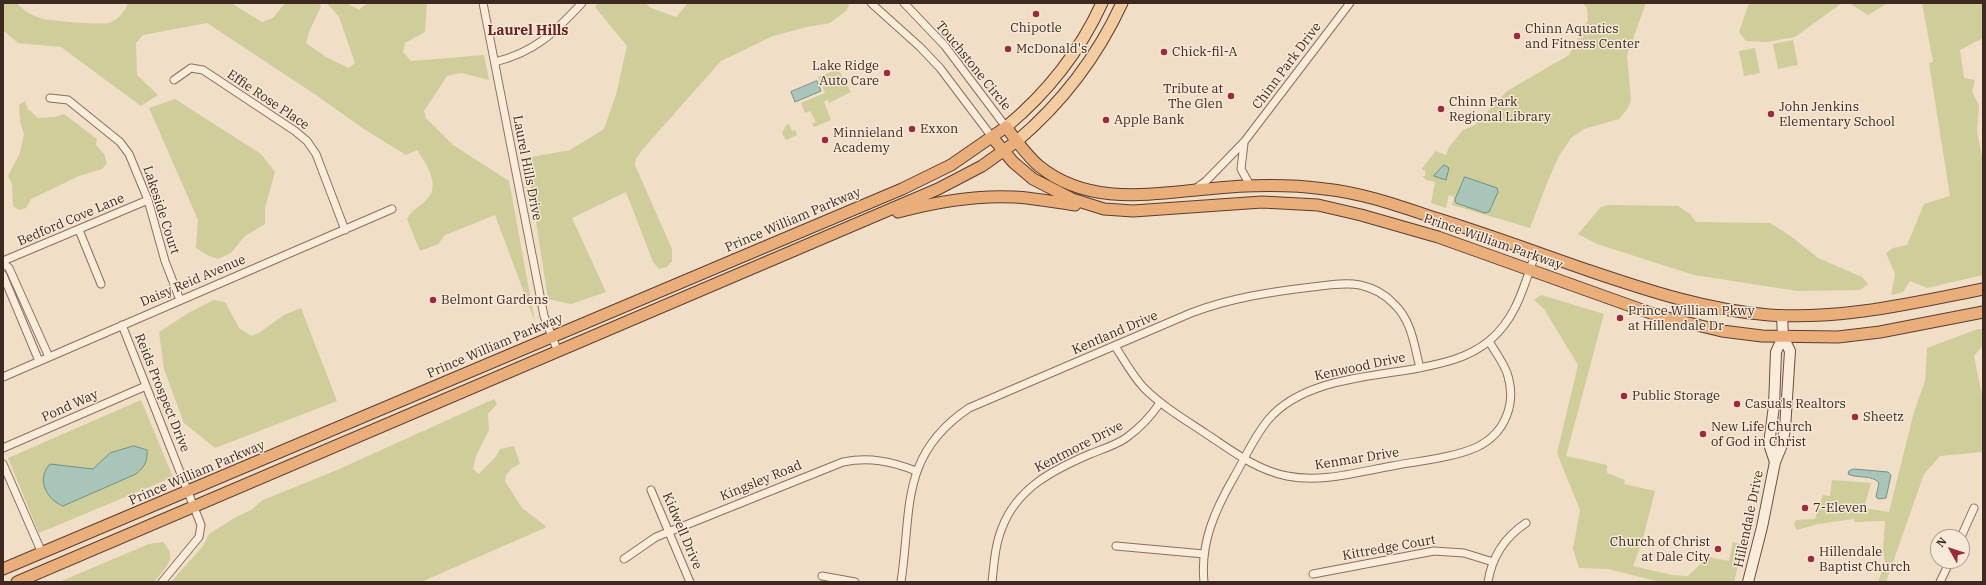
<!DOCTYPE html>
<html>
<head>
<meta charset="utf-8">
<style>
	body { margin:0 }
	#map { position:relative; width:1986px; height:585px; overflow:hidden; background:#f0dec7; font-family:"IBM Plex Serif",serif }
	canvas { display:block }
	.frame { position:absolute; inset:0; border:4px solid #3d2920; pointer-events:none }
	.north { position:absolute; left:1930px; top:529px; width:40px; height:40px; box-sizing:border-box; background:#f7e9d7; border:1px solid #ad9c8e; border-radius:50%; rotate:309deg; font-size:11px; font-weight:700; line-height:16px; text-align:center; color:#3d2920 }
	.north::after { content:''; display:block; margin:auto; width:14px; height:18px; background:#9e293c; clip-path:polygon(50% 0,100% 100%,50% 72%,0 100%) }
</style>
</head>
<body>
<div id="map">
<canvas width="1986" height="585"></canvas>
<div class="frame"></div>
<div class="north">N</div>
</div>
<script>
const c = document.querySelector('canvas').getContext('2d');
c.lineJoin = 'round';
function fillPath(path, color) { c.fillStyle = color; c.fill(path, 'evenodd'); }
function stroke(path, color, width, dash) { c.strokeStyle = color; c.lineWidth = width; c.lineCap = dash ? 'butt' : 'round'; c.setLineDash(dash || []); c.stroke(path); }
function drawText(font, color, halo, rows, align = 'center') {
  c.font = font + ' "IBM Plex Serif",serif'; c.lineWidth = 3; c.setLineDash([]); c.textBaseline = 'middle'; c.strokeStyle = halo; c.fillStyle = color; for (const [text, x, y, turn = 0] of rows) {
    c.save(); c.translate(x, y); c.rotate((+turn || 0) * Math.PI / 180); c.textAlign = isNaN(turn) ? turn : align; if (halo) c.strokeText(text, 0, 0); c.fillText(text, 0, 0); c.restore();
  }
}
fillPath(new Path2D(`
	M3,3h14c4,6 16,13 23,15 10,3 60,7 69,5 8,-2 17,-13 19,-20h103l31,19 11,-4 12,-15h33l3,3 -12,26 -3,11 20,14 23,11 6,-5 -16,-46 -12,-14h20l12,7 8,-7h60l-2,29 -20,11 -2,9 8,9 73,-6 5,25 -27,-7 -15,3 -23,35 2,7 27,27 56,36 26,141 -40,-107 -50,20 -7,9 -18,7 -13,-32c6,-11 12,-11 20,-20 14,-14 -1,-36 -10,-49l-11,5 -42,-26 -48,-34 -109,-72 -64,12 -7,8 1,32 21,20 -17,11 -80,-59 -43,-4 -15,-13z
	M598,3h47l6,5 25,9 12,-14h160l1,2 -2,5 -17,13 -23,4 -34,9 -52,25 -79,89 -6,9 -1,6 37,84v12l-5,6 -8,2 -6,-7 -27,-70 -54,26 34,74 -35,12 -23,-5 -22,-141 44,-8 34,-21 12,-34 11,-49 -32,-39z
	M1583,3h63l-19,52 4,45 -3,8 -9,11 -35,10 -13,9 -12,18 -10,22 -19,50 -78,-23 2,-8 -5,-2 -3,13 -15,-5 4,-21 -9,-2 -4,-4h3v-6h-3v-2l14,-17 10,4 3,-8 14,-17 12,-5 32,-34 62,-36 19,-35 -1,-12z
	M1749,3h93l-47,34 -28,5 -21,-1 -7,-9z
	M1849,3h39l-20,12z
	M1922,3h61v35l-23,12 4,28 11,2 -3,12 7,13 -2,26 6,31v113l-56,13 -17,-7 -7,11 -12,3 4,-21 -9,-21 7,-5 14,-3 17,-41 26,-8 -21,-133 4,-1z
	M1793,40l5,25 -20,4 -5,-25z
	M1755,48l5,25 -16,3 -5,-25z
	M838,69l13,23 -22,11 -1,-3 -4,2 7,18 -17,7 -2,-4 4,-1 -6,-11 -5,2 -4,-10 24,-10 -7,-16z
	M175,99l86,55 14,18 -10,36v16l-20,12 -14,17 -13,6 -11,-4 -11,-7 2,-28 -49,-112z
	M25,101l3,8 10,9 17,-1 9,-3 33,25 -1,6 8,9 3,9 -5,6 -23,7 -48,23 -5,9 -7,2 -6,-4 -1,-22 -4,-8 12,-23 4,-19 -4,-13 -1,-16z
	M789,124l3,7 3,-1 2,5 -11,5 -4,-7 4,-8z
	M1609,205l69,1 12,8 6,8 74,1 22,14 26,21 44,19 6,7 -8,6 -63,1 -103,-16 -97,-31 -19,-10 23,-27z
	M1541,295l63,19 -38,142 41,9v8l18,7 -1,4 31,7 -13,51 -9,24 39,9 16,1 20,-19 21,4 4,-19 10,3 -9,37h-74l-52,-13 -29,-1 -6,-19 7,-39 -23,-57 21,-88 -34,-56 -10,-9z
	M214,300l11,2 14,26 12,8 8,-3 25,-18 17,-7 36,93 -122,47 -31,-25 -20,-54 -5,-37 31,-20z
	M1978,329h5v16l-9,11 9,44v52l-43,4 -16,18 -38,108h-8l7,-19 -2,-13 2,-29 -30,1 -1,-3 -36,5 -21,6 -3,-5 2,-5 19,-1 8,-24 7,1 2,-16 39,3 -7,25 25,4 25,-100 11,-31 2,-33z
	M494,399l3,5 -9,10 1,16 -13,26 -3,13 6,5c7,-9 17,-14 21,-25l14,-3 6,18 -8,4 -6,7 -1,6 17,27 25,19 -126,55h-250l32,-36 6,-12 27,-17 15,-7 12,-10 74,-30z
	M141,400l32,77 -134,56 -31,-75z
	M163,542c16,16 2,26 -9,40h-95l90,-38z`), '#cfcd9a');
const water = new Path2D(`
	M817,81l4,10 -26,11 -4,-10z
	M1444,165l5,3 -3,12 -12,-4z
	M1465,177l32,11 1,4 -9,20 -4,1 -29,-10 -1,-3z
	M134,446l13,4c1,12 -3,17 -11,24l-73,32c-17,-7 -27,-27 -13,-42l43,5 17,-16z
	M1854,469l34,3 3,3 -5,23 -7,1 -3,-2 3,-14c-7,-9 -22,-4 -31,-9l1,-3z`);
fillPath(water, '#a9c4b8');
stroke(water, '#6f9384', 1);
const minor = new Path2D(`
	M483,3l61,313 14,36
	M871,3l49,44 20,21 52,69
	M904,3l41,43 61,81
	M495,62c40,-10 59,-29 87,-59
	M174,80l17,-12 12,2 92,61 12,10 9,13 29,76
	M50,98l18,2 52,42 9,12 19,46 17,61 15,39
	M1244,143l-3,26 10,18
	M1195,189l11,-8 38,-39 106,-139
	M79,230l22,54
	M3,261l145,-61
	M3,263l6,5 40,89
	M3,275l36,86
	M122,325l79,200 -2,12 -37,45
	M1115,346c9,14 17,29 29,42 18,18 40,31 61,45 26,17 51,37 82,43 34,7 71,-4 105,-10 26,-5 61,-8 85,-19 29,-14 40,-45 30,-74 -4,-11 -12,-21 -18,-32
	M3,377l389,-168
	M3,448l143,-62
	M3,464l39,89
	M651,490l39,92
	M1961,537l13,-29
	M1116,546l88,8
	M624,559l32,-22 187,-75c26,-5 48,-1 73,9
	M1313,574l121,-23 30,2 29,9
	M822,576l33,6
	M901,582c11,-72 -2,-127 68,-174l222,-95c39,-15 79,-21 121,-26 16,-2 33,-5 48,-2 13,3 25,9 34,19 18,17 20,41 26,64
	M992,582c2,-18 3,-37 10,-54 15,-40 51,-58 88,-74 13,-5 26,-9 36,-16 14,-10 25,-22 34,-35
	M1204,582c-4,-39 11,-72 30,-105 11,-19 20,-40 34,-57 34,-41 102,-43 151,-52 25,-5 49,-10 70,-27 28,-23 35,-56 47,-89
	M1488,582c4,-26 17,-45 38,-59
	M1940,582l10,-21`);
const secondary = new Path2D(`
	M1775,462l-6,-18 5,-38 2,-54 7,-15 -1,-22
	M1748,582l14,-55 13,-65 7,-17 3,-16 5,-78 -7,-14`);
const primary = new Path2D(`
	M1006,127c41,-34 74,-76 96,-124
	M1017,141c46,-39 80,-84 105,-138`);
const trunk = new Path2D(`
	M992,137l21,25 20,17 39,20 32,10 29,2 129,-9 56,3 43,10 77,22 221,79 63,15 40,5 76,1 42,-5 103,-20
	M898,212c37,-10 78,-17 116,-15 20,1 40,5 61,8
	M3,569l899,-380 49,-24 55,-38c10,13 20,28 33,39 49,40 111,28 168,23 39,-4 80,-5 118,0 38,4 74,17 110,29 52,16 103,35 155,53 59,20 117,39 179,44 73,5 143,-12 214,-26
	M17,582l921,-393 44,-23 35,-25`);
stroke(minor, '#8d6e5c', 9);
stroke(secondary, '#6f4f3f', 12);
stroke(primary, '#5b3d30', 13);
stroke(trunk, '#5b3d30', 13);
stroke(minor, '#faecdb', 7);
stroke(secondary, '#faecdb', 10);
stroke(primary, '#f3cc9f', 11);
stroke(trunk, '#eaae7b', 11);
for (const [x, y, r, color] of [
	[1036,14,4,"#9e293c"],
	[1517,36,4,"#9e293c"],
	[1008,49,4,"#9e293c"],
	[1164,52,4,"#9e293c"],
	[887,73,4,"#9e293c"],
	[1231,96,4,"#9e293c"],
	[1441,109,4,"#9e293c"],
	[1771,114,4,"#9e293c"],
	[1106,120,4,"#9e293c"],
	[912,129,4,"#9e293c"],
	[825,140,4,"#9e293c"],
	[433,300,4,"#9e293c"],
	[1620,318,4,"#9e293c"],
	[1624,396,4,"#9e293c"],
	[1737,404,4,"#9e293c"],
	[1855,417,4,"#9e293c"],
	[1703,434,4,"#9e293c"],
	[1805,508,4,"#9e293c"],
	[1718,549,4,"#9e293c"],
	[1811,559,4,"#9e293c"]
]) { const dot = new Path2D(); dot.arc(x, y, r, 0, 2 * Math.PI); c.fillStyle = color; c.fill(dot); stroke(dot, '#f7e9d7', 1.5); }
drawText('13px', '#3d2920', '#f7e9d7', [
	["Chipotle",1036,28,"center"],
	["Chinn Aquatics",1525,29],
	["and Fitness Center",1525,44],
	["McDonald's",1016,49],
	["Chick-fil-A",1172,52],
	["Lake Ridge",879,66,"right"],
	["Auto Care",879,81,"right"],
	["Tribute at",1223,89,"right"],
	["The Glen",1223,104,"right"],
	["Chinn Park",1449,102],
	["Regional Library",1449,117],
	["John Jenkins",1779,107],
	["Elementary School",1779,122],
	["Apple Bank",1114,120],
	["Exxon",920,129],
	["Minnieland",833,133],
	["Academy",833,148],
	["Belmont Gardens",441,300],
	["Prince William Pkwy",1628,311],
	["at Hillendale Dr",1628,326],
	["Public Storage",1632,396],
	["Casuals Realtors",1745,404],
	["Sheetz",1863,417],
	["New Life Church",1711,427],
	["of God in Christ",1711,442],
	["7-Eleven",1813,508],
	["Church of Christ",1710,542,"right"],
	["at Dale City",1710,557,"right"],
	["Hillendale",1819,552],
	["Baptist Church",1819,567]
], 'left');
drawText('13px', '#3d2920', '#f7e9d7', [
	["Touchstone Circle",973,66,51],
	["Chinn Park Drive",1287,66,-53],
	["Effie Rose Place",268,100,34],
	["Laurel Hills Drive",527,168,79],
	["Lakeside Court",161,210,72],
	["Bedford Cove Lane",71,220,-23],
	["Prince William Parkway",793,220,-23],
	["Prince William Parkway",1493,242,19],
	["Daisy Reid Avenue",193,281,-23],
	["Kentland Drive",1115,333,-23],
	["Prince William Parkway",495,346,-23],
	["Kenwood Drive",1360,367,-12],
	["Reids Prospect Drive",162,393,68],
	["Pond Way",70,406,-24],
	["Kentmore Drive",1079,447,-27],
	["Kenmar Drive",1357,459,-9],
	["Prince William Parkway",197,473,-23],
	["Kingsley Road",761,481,-22],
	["Hillendale Drive",1749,519,-78],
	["Kidwell Drive",682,531,67],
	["Kittredge Court",1389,548,-10]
]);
drawText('bold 14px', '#6b221e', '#f7e9d7', [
	["Laurel Hills",528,31]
]);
</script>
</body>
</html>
